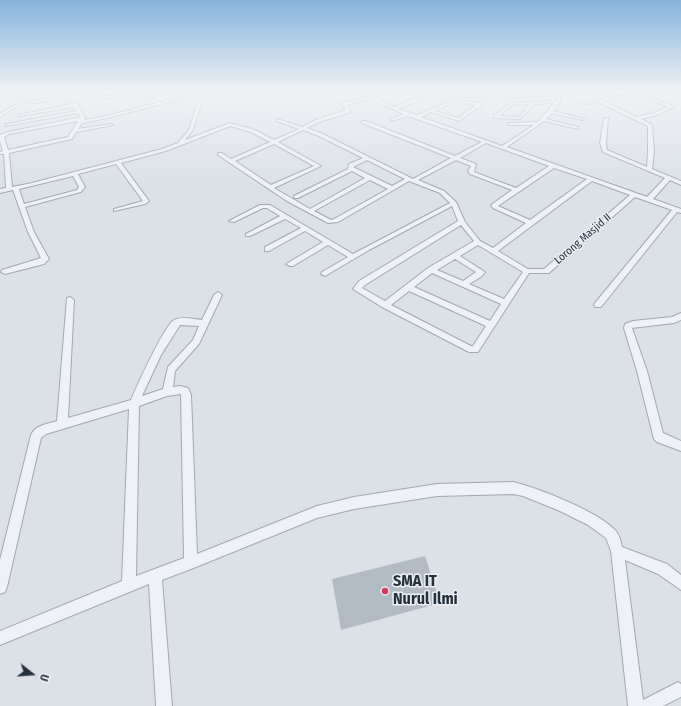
<!DOCTYPE html>
<html>
<head>
<meta charset="utf-8">
<style>
	body { margin:0 }
	#map { position:relative; width:681px; height:706px; overflow:hidden; background:#dbe1e6; font-family:"Fira Sans Condensed",sans-serif }
	canvas { display:block }
	.north { position:absolute; left:12px; top:654px; width:40px; height:40px; -webkit-text-stroke:3px #eaeff4; paint-order:stroke; rotate:107deg; font-size:11px; font-weight:700; line-height:16px; text-align:center; color:#25303d }
	.north::after { content:''; display:block; margin:auto; width:14px; height:18px; background:#25303d; clip-path:polygon(50% 0,100% 100%,50% 72%,0 100%) }
</style>
</head>
<body>
<div id="map">
<canvas width="681" height="706"></canvas>
<div class="north">U</div>
</div>
<script>
const c = document.querySelector('canvas').getContext('2d');
c.lineJoin = 'round';
function fillPath(path, color) { c.fillStyle = color; c.fill(path, 'evenodd'); }
function stroke(path, color, width, dash) { c.strokeStyle = color; c.lineWidth = width; c.lineCap = dash ? 'butt' : 'round'; c.setLineDash(dash || []); c.stroke(path); }
function drawText(font, color, halo, rows, align = 'center') {
  c.font = font + ' "Fira Sans Condensed",sans-serif'; c.lineWidth = 3; c.setLineDash([]); c.textBaseline = 'middle'; c.strokeStyle = halo; c.fillStyle = color; for (const [text, x, y, turn = 0] of rows) {
    c.save(); c.translate(x, y); c.rotate((+turn || 0) * Math.PI / 180); c.textAlign = isNaN(turn) ? turn : align; if (halo) c.strokeText(text, 0, 0); c.fillText(text, 0, 0); c.restore();
  }
}
fillPath(new Path2D(`
	M425,556l15,47 -99,27 -9,-51z`), '#b2bac3');
const minor = new Path2D(`
	M37,90h5l-14,10c20,2 33,-10 51,-10l-13,6 11,8 8,13 -1,3 23,-4 49,-13 -24,-8 -31,4 -10,-7 11,-2 -6,2 6,5 30,-4 29,9 28,-7 -12,-5c6,0 11,3 17,3 6,0 13,-3 20,-3l-8,3 -3,4 -10,33 -8,10 45,-17 25,7 19,10 25,-11 -22,-8v-2l25,8 16,-8 28,-9 -4,-4 1,-3 24,-6 -14,-7h6l35,17 36,-14 -10,-3c12,0 23,4 34,4 33,1 64,1 97,-1l1,2 -55,3 -50,-2 -12,-2 -37,15 19,6 38,-16 27,4v2l-23,16 -28,-9 -10,5 81,29 32,-21h-24l-2,-1v-1l30,-1 16,-19 -19,1 -15,15 -26,-1v-2l16,-13 46,-2 2,-4h2v5l-7,9 31,8 -2,1 -30,-7 -6,6 32,8v2l-34,-8 -37,26 140,50 18,-19 -62,-26 -3,-9 4,-24 4,-1 -2,25 1,7 40,17 1,-16v-25l-50,-24 -17,3 -2,-1 57,-11 -5,-3 10,2 16,-2 -1,2 -11,2 29,13 -17,8 -16,4 11,6 2,26 -2,18 29,12v4l-11,-5 -17,19 28,10v4l-4,-1 -76,95h-6l-1,-2 1,-2 77,-93 -37,-13 -86,76h-20l-51,79h-9l-87,-45 -29,-18 6,-8 99,-60 -6,-15 -83,44 -44,26 -4,-2 1,-2 26,-15 -20,-12 -35,21h-3l-4,-2 37,-22 -18,-11 -36,20h-4v-4l36,-19 -16,-9 -35,17h-4v-2l34,-18 -13,-8h-4l-29,14 -5,-1 31,-16h10l83,49 97,-51 -10,-10 -31,-12 -71,41 -10,1 -41,-22 -69,-46v-2h4l9,6 39,-17 -19,-10 -21,-6 -64,25 -45,12 28,38 -4,3 -31,7v-2l29,-8 -27,-37 -38,10 7,13 -4,5 -56,15 9,25 15,27 -5,5 -39,10 -4,-2 1,-2 39,-12 -13,-26 -15,-42 -13,3v-4l6,-1 -2,-34h-4v-2l3,-1 -3,-10v-6l8,-3 73,-15 -3,-4 -73,13v-1l2,-1 70,-13 -4,-4 -53,9 -2,-1 54,-11 -10,-7 -24,6 -13,-2 -25,16v-3l21,-13 -21,-8v-2l24,8zM201,94l-2,3 -10,33 -11,13 -16,6 -130,34 -20,4 -3,-34 63,-14 4,-7 37,-7 -2,-1 -33,5 4,-6 25,-5zM641,95l27,12 -14,6 -17,4 -34,-16zM370,99l34,15 -13,5v2l17,-5 74,26 -27,14 -89,-35h-4v2l89,35 -38,21 -90,-45 -16,-6 15,-7 29,-9 -4,-7zM455,101l21,4 -18,13 -23,-7zM530,104l-11,13 -19,-1 11,-11zM78,121l-10,16 -60,13 -4,-13 5,-3zM303,130l16,6 44,22 -14,6 -1,5 -54,27v2h4l54,-27 13,7 -55,31 -36,-21 47,-22 -43,-24zM486,143l63,23 -33,22 -42,-16 2,-8 -16,-6zM274,144l40,22 -43,19 -36,-24zM367,160l38,19 -13,7 -39,-19zM456,160l15,6 -3,5 2,3 42,16 -21,15 2,3 33,15 -33,25 -13,-7 -15,-19 -9,-20 -12,-11 -26,-11zM554,168l33,11 -57,41 -32,-14zM73,176l6,11 -2,3 -53,14 -5,-15zM370,180l18,9 -54,30 -3,1 -17,-9zM592,181l38,14 -86,74h-16l-30,-18zM461,225l13,16 -46,27 -43,33 -23,-13 3,-3zM478,245l45,27 -19,27 -35,-15 12,-7 4,-5 -25,-16zM455,259l21,13 -13,9 -26,-11zM432,273l69,31 -11,17 -76,-34zM409,291l77,35 -13,20h-2l-80,-41z
	M578,90h5l3,3 -3,1z
	M673,90l8,1v2l-7,-2z
	M218,292l4,3 -23,49 -24,27 -2,16 7,-1 8,2 3,7 6,159 120,-48 37,-9 83,-13 76,-2c25,6 84,29 102,48 4,4 6,11 7,17l45,17 14,11v15l-23,-16 -33,-14 18,140 35,-18 3,2v13l-18,9h-35l-17,-155 -5,-13 -18,-13 -28,-14 -37,-15 -10,-2 -76,2 -83,13 -37,9 -126,51 -29,11 10,126h-16l-7,-122 -149,61v-14l122,-50 7,-172 -83,25 -5,4 -34,149 -2,5 -5,2v-34l31,-125c4,-10 17,-11 26,-14l10,-123 3,-1 4,3 -6,118 63,-18c6,-14 33,-74 43,-80 7,-4 20,-1 28,0l12,-25zM180,325l19,1 -6,14 -25,27 -5,22 -21,7 19,-41zM181,394l3,164 -48,18 3,-170 28,-10z
	M681,313v7l-7,3 -42,5 15,43 16,62 18,8v10l-24,-9 -3,-3 -17,-68 -13,-43 1,-4 8,-3 39,-4z`);
stroke(minor, '#a1a8b0', 2);
fillPath(minor, '#eef1f5');
const sky = c.createLinearGradient(0, 0, 0, 189);
sky.addColorStop(0, '#86b3dc');
sky.addColorStop(0.48, '#eff2f4');
sky.addColorStop(1, '#eff2f400');
c.fillStyle = sky;
c.fillRect(0, 0, 681, 189);
for (const [x, y, r, color] of [
	[385,591,4,"#d3395d"]
]) { const dot = new Path2D(); dot.arc(x, y, r, 0, 2 * Math.PI); c.fillStyle = color; c.fill(dot); stroke(dot, '#eaeff4', 1.5); }
drawText('11px', '#25303d', '#eaeff4', [
	["Lorong Masjid II",583,239,-41]
]);
drawText('bold 16px', '#25303d', '#eaeff4', [
	["SMA IT",393,582],
	["Nurul Ilmi",393,600]
], 'left');
</script>
</body>
</html>
